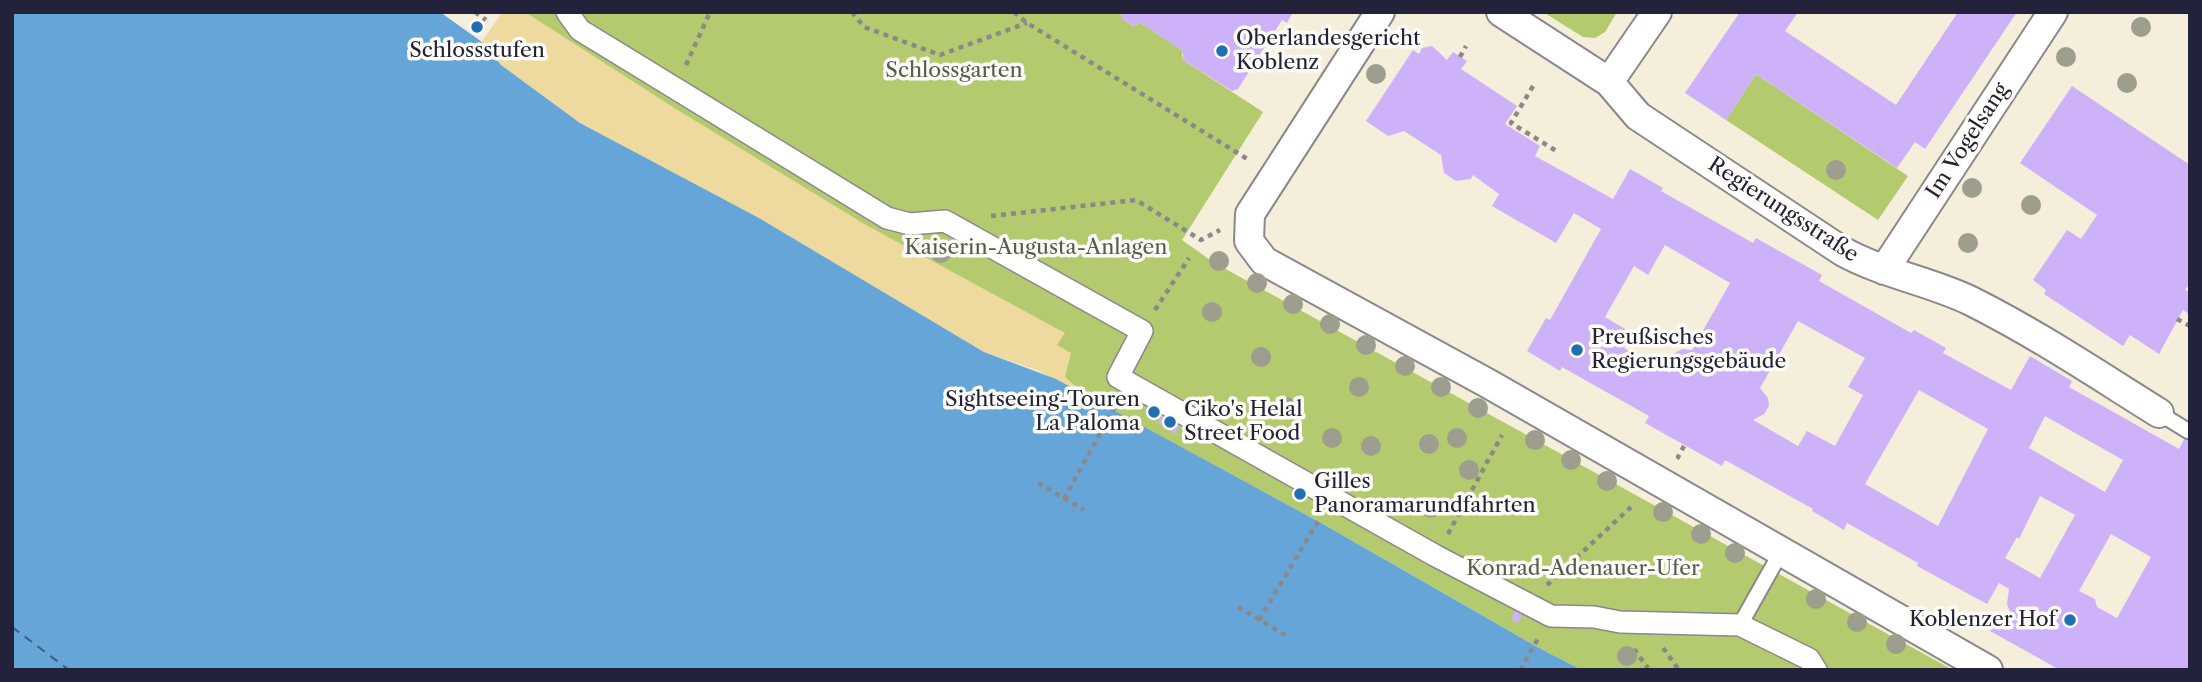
<!DOCTYPE html>
<html>
<head>
<meta charset="utf-8">
<style>
	body { margin:0 }
	#map { position:relative; width:2202px; height:682px; overflow:hidden; background:#f4eedb; font-family:"Libre Caslon Text",serif }
	canvas { display:block }
	.frame { position:absolute; inset:0; border:14px solid #22223b; pointer-events:none }
</style>
</head>
<body>
<div id="map">
<canvas width="2202" height="682"></canvas>
<div class="frame"></div>
</div>
<script>
const c = document.querySelector('canvas').getContext('2d');
c.lineJoin = 'round';
function fillPath(path, color) { c.fillStyle = color; c.fill(path, 'evenodd'); }
function stroke(path, color, width, dash) { c.strokeStyle = color; c.lineWidth = width; c.lineCap = dash ? 'butt' : 'round'; c.setLineDash(dash || []); c.stroke(path); }
function drawText(font, color, halo, rows, align = 'center') {
  c.font = font + ' "Libre Caslon Text",serif'; c.lineWidth = 7; c.setLineDash([]); c.textBaseline = 'middle'; c.strokeStyle = halo; c.fillStyle = color; for (const [text, x, y, turn = 0] of rows) {
    c.save(); c.translate(x, y); c.rotate((+turn || 0) * Math.PI / 180); c.textAlign = isNaN(turn) ? turn : align; if (halo) c.strokeText(text, 0, 0); c.fillText(text, 0, 0); c.restore();
  }
}
fillPath(new Path2D(`
	M503,12h618l1,7 11,7 8,-3 42,28 -1,4 1,5 80,52 -81,128 31,22 740,408h-371l-43,-22 -216,-124 -250,-135 -591,-347z
	M1543,12h74l-12,20 -10,6 -12,-1z
	M1756,74l152,102 -30,44 -152,-100z`), '#b4ca6e');
fillPath(new Path2D(`
	M503,12h22l151,97 190,116 199,108 -8,12 14,8 -6,24 22,19 -48,-25 -55,-19 -225,-134 -179,-95 -79,-58 -19,-23z`), '#eeda9e');
fillPath(new Path2D(`
	M12,12h428l42,30 19,23 79,58 179,95 225,134 72,27 267,145 216,124 43,22h-1570z`), '#66a5d8');
stroke(new Path2D(`
	M12,627l57,43`), '#415d82', 2, [9, 7]);
fillPath(new Path2D(`
	M1121,12h172l-6,11 -5,-3 -44,69 -6,2 -49,-31v-9l-42,-28 -8,3 -11,-7z
	M1740,12h58l-13,19 111,74 62,-93h59l-92,137 -10,-7 -18,26 -141,-94 -30,46 -41,-27z
	M1432,46l15,14 6,-8 14,9 -6,8 56,37 -12,18 35,22 -5,10 78,43 17,-30 33,19 -2,3 92,52 3,-5 66,37 -3,6 92,52 3,-3 32,18 -3,5 68,37 19,-34 42,25 -3,6 110,62 11,-21v242h-130l-70,-39 10,-19 19,10 1,-1 -9,-7 -4,-10 2,-15 -10,-6 -12,21 -70,-38 1,-3 -71,-40 -3,7 -32,-19 1,-2 -88,-49 -3,6 -77,-43 4,-7 -87,-49 -2,4 -33,-20 19,-33 4,2 51,-91 -27,-16 -18,30 -64,-37 7,-12 -26,-19 -2,4 -15,2 -12,-8 -3,-18 -37,-24 -16,5 -22,-15 47,-71 6,4 3,-6zM1665,245l65,38 -38,67 -10,-1 -9,5 -3,8v11l-46,-25 8,-15 -27,-16 29,-51 14,9zM1798,321l67,37 -17,29 15,8 -28,51 -28,-15 -9,15 -45,-26 11,-6 5,-8 -1,-8 -8,-10zM1919,390l69,39 -50,97 -73,-42zM2045,416l78,44 -18,32 -76,-44zM2040,496l35,19 -35,63 -35,-20 12,-21 2,2zM2111,534l40,23 -34,61 -20,-11 -2,-8 -16,-8z
	M2072,86l118,79v118l-5,7 5,2v23l-7,-5 -24,44 -29,-19 -7,11 -79,-52 2,-4 -13,-10 34,-50 14,9 16,-24 -77,-52z
	M1154,404l8,4 -8,12 -7,-5z
	M1164,411l18,10 -7,13 -17,-11z
	M1300,486l8,5 -7,11 -8,-4z
	M1518,607l7,4 -7,12 -7,-4z`), '#ceb2f9');
const service = new Path2D(`
	M2159,413l29,18
	M1740,625l41,-73`);
const pedestrian = new Path2D(`
	M567,12l13,18 307,188 23,6 35,-3 197,110 -24,46 318,179 115,60 43,1 26,5 120,3 69,34 7,11`);
const minor = new Path2D(`
	M1380,12l-130,202 -1,27 15,20 225,123 499,286
	M1501,12l108,70 29,34 204,135c41,23 88,30 129,50 66,33 127,74 188,112
	M1609,82l48,-70
	M1884,270l169,-258`);
stroke(service, '#8b888b', 18);
stroke(pedestrian, '#8b888b', 24);
stroke(minor, '#8b888b', 32);
stroke(new Path2D(`
	M475,12l11,8
	M852,12l12,15 76,28 87,-32
	M1014,12l13,11 222,137
	M1460,57l6,-11
	M686,65l24,-53
	M1533,86l-22,37 47,29
	M991,216l145,-16 65,40 19,-10
	M1155,310l34,-52
	M2177,319l13,7
	M1680,458l-2,-1 6,-11
	M1038,483l46,27
	M1064,499l52,-94
	M1448,534l54,-99
	M1547,585l84,-78
	M1238,607l47,28
	M1259,620l61,-102
	M1663,648l16,22
	M1634,649l14,19
	M1520,670l19,-33`), '#8b888b', 4.5, [5, 5]);
stroke(service, '#fff', 14);
stroke(pedestrian, '#fff', 21);
stroke(minor, '#fff', 28);
c.fillStyle = '#9d9e8d';
for (const [x, y] of [
	[2141,27],
	[2066,57],
	[1376,74],
	[2127,83],
	[1836,170],
	[1972,188],
	[2031,205],
	[1968,243],
	[941,253],
	[1219,261],
	[1257,283],
	[1293,304],
	[1212,312],
	[1330,324],
	[1366,345],
	[1261,357],
	[1405,366],
	[1359,387],
	[1441,387],
	[1286,407],
	[1478,408],
	[1332,438],
	[1457,438],
	[1535,440],
	[1429,444],
	[1371,446],
	[1571,460],
	[1469,470],
	[1607,481],
	[1431,508],
	[1663,512],
	[1701,534],
	[1735,553],
	[1816,599],
	[1857,622],
	[1896,644],
	[1627,656]
]) { c.beginPath(); c.arc(x, y, 10, 0, 2 * Math.PI); c.fill(); }
for (const [x, y, r, color] of [
	[477,27,7,"#1f6fb2"],
	[1222,51,7,"#1f6fb2"],
	[1577,350,7,"#1f6fb2"],
	[1154,412,7,"#1f6fb2"],
	[1170,422,7,"#1f6fb2"],
	[1300,494,7,"#1f6fb2"],
	[2070,620,7,"#1f6fb2"]
]) { const dot = new Path2D(); dot.arc(x, y, r, 0, 2 * Math.PI); c.fillStyle = color; c.fill(dot); stroke(dot, '#fdfcf7', 2.5); }
drawText('21px', '#22223b', '#fdfcf7', [
	["Oberlandesgericht",1236,39],
	["Koblenz",1236,63],
	["Schlossstufen",477,51,"center"],
	["Preußisches",1591,338],
	["Regierungsgebäude",1591,362],
	["Sightseeing-Touren",1140,400,"right"],
	["La Paloma",1140,424,"right"],
	["Ciko's Helal",1184,410],
	["Street Food",1184,434],
	["Gilles",1314,482],
	["Panoramarundfahrten",1314,506],
	["Koblenzer Hof",2056,620,"right"]
], 'left');
drawText('21px', '#555d4d', '#fdfcf7', [
	["Schlossgarten",954,71],
	["Kaiserin-Augusta-Anlagen",1036,248],
	["Konrad-Adenauer-Ufer",1583,569]
]);
drawText('21px', '#22223b', '#fdfcf7', [
	["Im Vogelsang",1968,141,-57],
	["Regierungsstraße",1783,210,33]
]);
</script>
</body>
</html>
